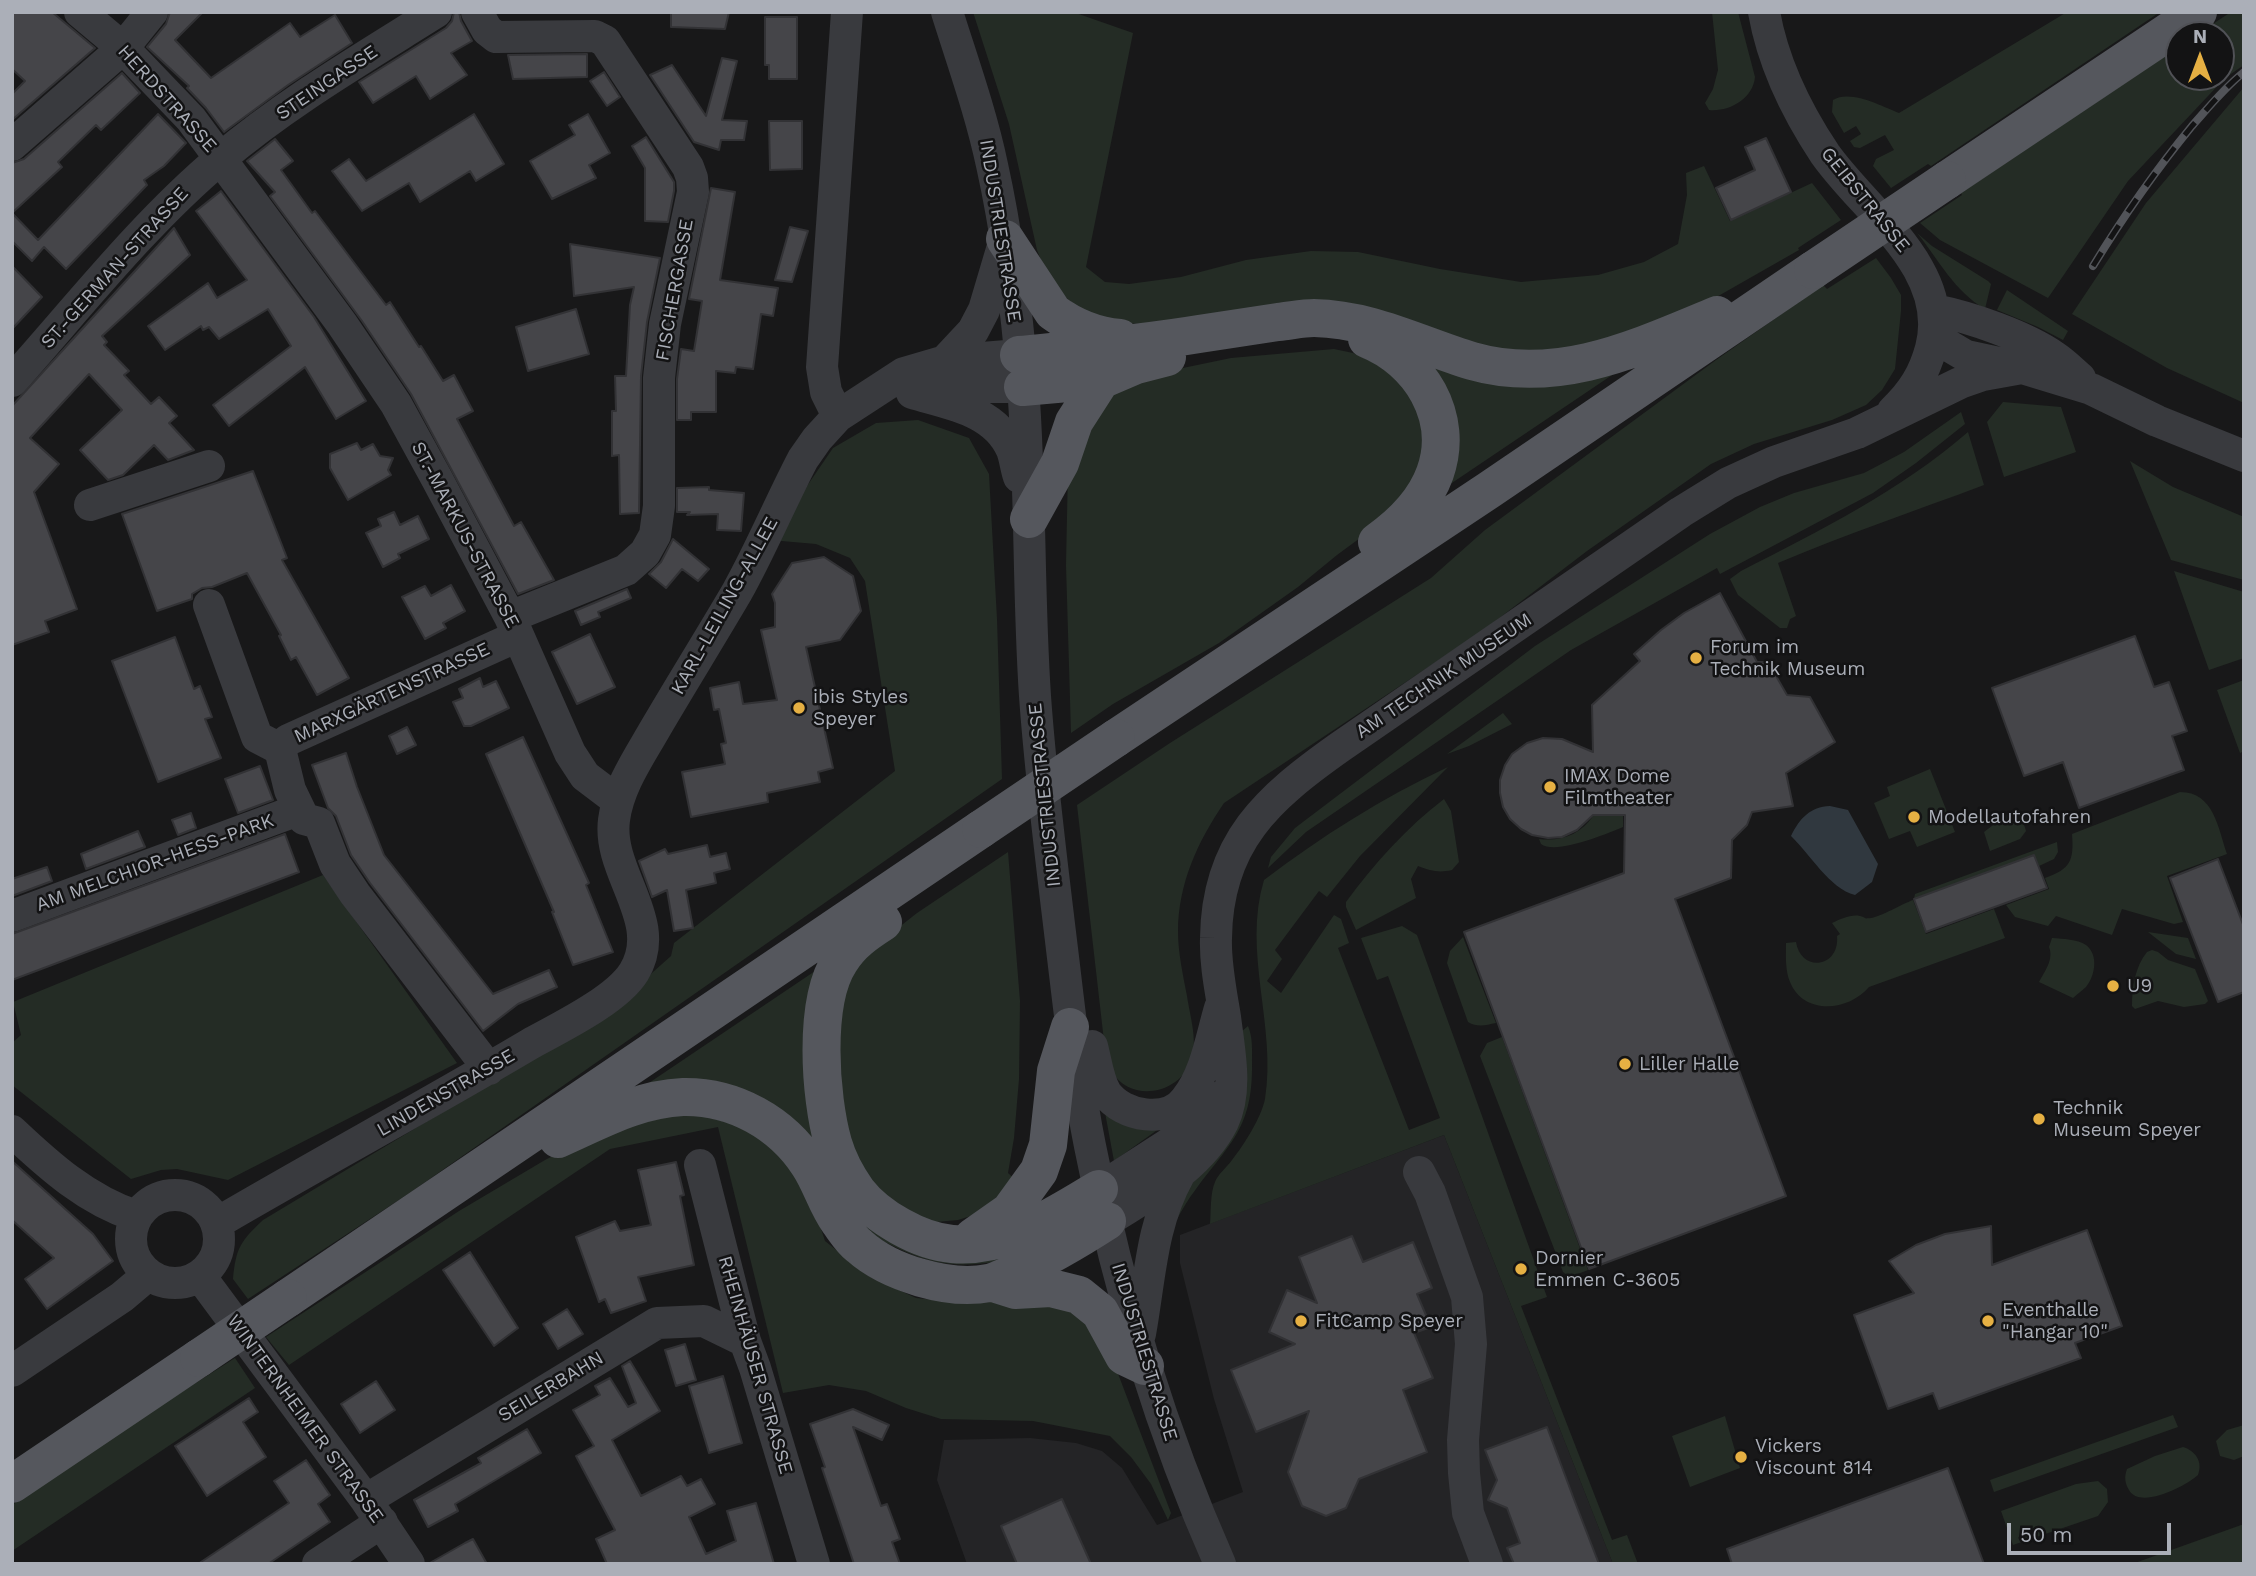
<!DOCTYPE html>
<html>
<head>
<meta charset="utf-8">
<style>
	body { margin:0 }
	#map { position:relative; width:2256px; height:1576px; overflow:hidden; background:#181819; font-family:"Work Sans",sans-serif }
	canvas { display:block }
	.frame { position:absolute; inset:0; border:14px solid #abafb8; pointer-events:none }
	.north { position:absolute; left:2165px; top:21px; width:70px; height:70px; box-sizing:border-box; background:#131314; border:2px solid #505156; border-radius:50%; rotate:0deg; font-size:19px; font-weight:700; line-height:28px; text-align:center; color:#abafb8 }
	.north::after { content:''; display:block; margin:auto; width:24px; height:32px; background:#e6b043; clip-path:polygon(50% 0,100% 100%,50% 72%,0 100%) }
	.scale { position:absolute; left:2007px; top:1523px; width:164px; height:32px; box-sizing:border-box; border:4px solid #abafb8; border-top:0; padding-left:9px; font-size:21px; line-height:24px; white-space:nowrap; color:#abafb8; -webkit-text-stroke:5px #131314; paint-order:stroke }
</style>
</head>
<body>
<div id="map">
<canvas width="2256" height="1576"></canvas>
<div class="frame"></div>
<div class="north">N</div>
<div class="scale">50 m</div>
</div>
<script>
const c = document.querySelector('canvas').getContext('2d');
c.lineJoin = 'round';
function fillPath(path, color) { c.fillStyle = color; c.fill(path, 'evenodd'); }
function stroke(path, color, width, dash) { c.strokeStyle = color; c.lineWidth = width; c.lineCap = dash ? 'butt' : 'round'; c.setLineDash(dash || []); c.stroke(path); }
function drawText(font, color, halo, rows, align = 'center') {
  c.font = font + ' "Work Sans",sans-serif'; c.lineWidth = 5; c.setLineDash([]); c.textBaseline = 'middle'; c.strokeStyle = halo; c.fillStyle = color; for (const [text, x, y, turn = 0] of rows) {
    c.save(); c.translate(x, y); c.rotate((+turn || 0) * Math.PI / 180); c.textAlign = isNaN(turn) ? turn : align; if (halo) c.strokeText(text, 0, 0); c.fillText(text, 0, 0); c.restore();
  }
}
fillPath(new Path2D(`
	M1444,1135l169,429h-646l-30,-84 7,-40 86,-2 46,5 26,8 20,17 35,57 86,-33 -29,-93 -34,-136v-28z`), '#242426');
fillPath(new Path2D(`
	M973,12h100l60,21 -47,234 19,15 24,2 52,-7 65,-17 65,-9 47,1 82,17 81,13 77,-7 46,-13 34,-18 9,-49 -1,-22 18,-7 26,55 82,-38 29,37 -43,28 1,2 -100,57 -48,21 -107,29 -87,-14 -333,-20 -36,-7 -37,-31 -14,-35 -28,-126z
	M1712,12h26l17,65c-2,22 -26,35 -46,33l-4,-7 8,-14 5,-19z
	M2067,12h93l-229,154 -3,-2 -37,24 -18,-22 3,-7 18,-9 -9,-15 -25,13 -6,-1 -4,-6 11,-7 -5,-8 -12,7 -12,-21 1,-12c17,-11 49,6 66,13z
	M2231,12h13v53l-19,13 -97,103 -80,117 -108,-58 -20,-17 42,-28 -1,-2 218,-146v30h42v-42h-25z
	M2244,87v316l-77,-35 -95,-54 74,-111z
	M1917,233l15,13 56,35 3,3 -6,25c-31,-18 -46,-49 -68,-76z
	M1876,258l15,20 10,17v16l-6,58 -13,21 -16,15 -34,15 -78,24 -43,20 -124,87 -106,81 -257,171c-26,38 -46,81 -46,129 0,20 5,43 9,64 3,21 12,47 3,68 -14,31 -60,38 -78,8 -5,-8 -6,-21 -8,-31l-27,-236 93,-62 261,-165 54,-48 231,-170 107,-75 4,4z
	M2007,290l61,41 -5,9 -25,-13 -41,-17z
	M1334,349l19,4 24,11 26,18 24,41 -10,60 -31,36 -49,36 -39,32 -79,56 -106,61 -42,29 -5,-168 2,-97 13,-43 49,-46 101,-21z
	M1428,356l199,9 -184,124z
	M2003,402l58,5 15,45 -72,25 -17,-55z
	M1961,412l4,12 -49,39 -43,30 -153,81 -3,-6 -146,82 -265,182 -38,36 3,-11 24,-29 240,-182 175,-112 50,-27 34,-14 70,-20 40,-21z
	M918,420l51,18 20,36 8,145 5,160 -591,413 -163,107 -15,-20c3,-32 8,-38 30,-59l344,-207 64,-57 3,-13 221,-172 -30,-190 -15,-23 -34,-14 -46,-4 63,-92 43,-25z
	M1968,432l16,53c-69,26 -138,49 -206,78l18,53 -6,3 -3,9h-7l-42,-33 -8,-16 11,-8c80,-41 159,-80 227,-139z
	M2130,461l43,26 71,30v63l-73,-20z
	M2174,571l70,21v66l-35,12z
	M2244,680v71l-4,2 -23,-63z
	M1503,713l9,11 -43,22 -22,8z
	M1448,767l-88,89 -33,41 -8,-6 -44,59 7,9 -15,22 14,12 53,-78 7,4 8,24 -11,5 71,182 31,-12 -52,-142 -11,4 -16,-42 41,-12 15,9 130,362 -26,9 91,234 15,-5 11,29h-25l-169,-429 -234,89c1,-12 0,-31 5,-42 3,-8 12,-15 17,-22 12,-15 29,-42 33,-61 12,-72 -23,-147 -1,-219 58,-44 118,-82 184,-113z
	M1930,769l25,63 -38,15 -7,-16 -21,8 -15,-36 16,-7 -3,-9z
	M2180,792c34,0 38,36 47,62l-60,22 16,46 -9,2 -52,-15 -10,26 -56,-19 -8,10 -33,-9 -9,-12 43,-16 -4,-11c26,-9 29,-18 27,-44z
	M1444,799l7,12 8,51 -7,8c-13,3 -21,1 -34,-4l-7,13 5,19 -60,32 -10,-23v-5c28,-38 61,-75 98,-103z
	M2010,812l12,6 4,13 -6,8 -30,12 -6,-19z
	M1593,816h30v11c-17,7 -67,28 -82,17l-2,-5c22,3 42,-5 54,-23z
	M2057,842l1,10 -4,7 -15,7 -5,-11 -120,44 1,-5z
	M1008,852l12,149 -1,78 -5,59 -6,35 11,10 -42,31 -19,6 -22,2 -39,-11 -48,-49 -12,-95 4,-70 15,-32 28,-26 33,-26z
	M323,875l134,188 -229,117 -51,-11 -16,1 -30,9 -119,-94v-42l9,-8 -8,-33z
	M1913,900l13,34 68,-25 11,29 -136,49c-20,24 -65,29 -79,-5 -5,-12 -4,-26 -4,-39l10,-1c5,31 44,26 41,-6l3,-2 -8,-11c9,-4 19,-9 28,-7 8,2 2,3 11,2 9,-1 31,-14 42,-18z
	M2148,932l40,6 8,21 -20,-5z
	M1463,937l33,86c-10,2 -18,5 -28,-1l-21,-59 3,-12z
	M2052,938c11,1 25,1 34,7 13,10 9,31 0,42 -4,4 -9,7 -13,11l-34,-16c6,-11 15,-23 10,-35z
	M2152,950l6,2 10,8 27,9 13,32 -3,3 -21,3 -26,-6 -23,8 -3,-3c0,-19 3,-39 15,-54z
	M821,967l12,212 168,82c-45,7 -70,4 -110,-16 -11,-5 -24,-13 -31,-22 -19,-24 -34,-53 -50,-78l-176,-52z
	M1248,1026c5,12 4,24 4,37 1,64 -21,79 -56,126 -8,10 -14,21 -20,32l65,-189z
	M1502,1037l86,233 -18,7 -7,-5 -83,-216 7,-13z
	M1104,1107l63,16 -53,38z
	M688,1112l82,22 42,67 13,40 44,35 47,22 40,4 34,-2 88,5 39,66 54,142 -3,7 -17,-36 -20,-27 -21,-21 -77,-15 -92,-2 -35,-11 -40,-17 -37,-6 -46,8 -65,-266 -108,22 -321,216 -23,-28 193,-126 86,-51 53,-27z
	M235,1358l20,30 -243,163v-46l121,-82z
	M2173,1415l5,12 -184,65 -4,-12z
	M1725,1416l15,52 -50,19 -18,-51z
	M2244,1425v31l-10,4 -14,-4 -4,-15 11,-11z
	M2183,1447c13,4 20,15 15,28 -12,11 -58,35 -69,15 -4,-7 -5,-13 -2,-21l28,-13z
	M2098,1481l9,8 1,13 -10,14 -85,29 -12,-34 75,-27z
	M2244,1524v40h-112z`), '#242c25');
fillPath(new Path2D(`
	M1830,806l18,4 30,54 -6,18 -17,13c-25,-6 -46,-42 -64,-59 9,-18 19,-29 39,-30z`), '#30383f');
const building = new Path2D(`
	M12,12h40l43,36 -83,72v-26l13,-13 -13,-12z
	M170,12h33l-28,28 36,38 79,-55 10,14 35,-22 17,28 -64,42 -64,47 -18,-24 -19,-20 2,-2 -42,-39 19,-23z
	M454,12h5l2,9 11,20 -21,12 16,22 -37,24 -14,-23 -43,27 -14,-21 87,-54 6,-7z
	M671,12h58l-4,17 -54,-2z
	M765,17h32v62h-28v-14h-4z
	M587,54v23l-74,2 -5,-24z
	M722,58l15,3 -15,59 25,1 -3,19h-23l-2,10 -25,-8 -44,-67 22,-10 34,51z
	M604,72l16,25 -13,9 -17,-25z
	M122,73l18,20 -39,37 -5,-5 -38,37 4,5 -50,46v-50l12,-4z
	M158,114l28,29 -22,23 -20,14 3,5 -81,84 -22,-22 -12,14 -20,-20v-28l26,27z
	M474,114l30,50 -28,17 -6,-10 -50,31 -11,-19 -47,28 -30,-40 17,-12 17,22z
	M588,114l22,39 -21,12 7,13 -44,21 -22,-38 45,-26 -6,-10z
	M769,121h33v48l-32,1z
	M646,137l28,45v9l-6,31 -23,-1v-53l-13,-22z
	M1766,138l25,54 -60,28 -15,-32 39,-18 -10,-23z
	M275,139l18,22 -12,9 31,43 3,-2 71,94 4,-3 29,45 2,-1 22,35 11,-6 19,36 -16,8 57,107 7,-4 33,58 -36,14 -107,-200 -49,-73 -92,-125 5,-4 -28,-31z
	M711,188l24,4 -15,88 58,8 -5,28 -12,-2 -8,55 -17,-2 -1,6 -19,-2v41h-25v8h-14v-41l4,-30 13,2 8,-50 -13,-2z
	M221,191l93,126 52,84 -30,18 -31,-52 -76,59 -16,-21 78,-59 -23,-37 -49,30 -10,-12 -6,3 -2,-4 -36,24 -17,-24 60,-43 9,15 30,-18 -51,-69z
	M790,227l18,4 -16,51 -17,-2z
	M174,228l16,27 -88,81 5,6 -3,3 25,26 -5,4 27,29 8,-7 18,19 -8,7 25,27 -26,10 -14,-15 -31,30 -15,5 -28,-30 42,-40 -33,-36 -59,64 29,26 -25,28 43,117 -32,12 4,11 -37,13v-239z
	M570,244l90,14 -13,64 -6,54 -2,137 -19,1 -1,-59 -7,1v-45h4l-1,-35h11l4,-71 4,-18 -60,9z
	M12,266l30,31 -30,32z
	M576,309l13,45 -61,17 -12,-44z
	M357,443l4,7 12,-6 7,12 13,2 -5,12 3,5 -43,25 -18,-32v-14z
	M253,471l34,87 -5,2 67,118 -32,17 -21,-38 -5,3 -12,-24 2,-1 -34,-62 -35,14 -10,1 -10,6v5l-35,12 -35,-97z
	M709,487v3l35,3 -3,38 -24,-1 1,-16 -31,1 3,-3h-13v-24z
	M394,512l6,13 18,-9 11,23 -31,15 2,4 -17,9 -17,-34 15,-7 -3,-7z
	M673,539l36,30 -11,12 -16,-12 -16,19 -17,-14 12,-12z
	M824,557l29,19 8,35 -21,29 -34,7 27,121 -15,4 2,10 -53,11 1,9 -77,15 -9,-45 43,-8 -4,-20 5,-1 -7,-34 -5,1 -4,-22 29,-6 4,22 34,-4 -16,-70 14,-3v-24l-3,-9 20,-31z
	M451,585l14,26 -22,12 3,5 -21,11 -23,-42 23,-11 6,10z
	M627,589l4,9 -33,14 2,5 -19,8 -6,-14z
	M1720,593l37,69h11l19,33 23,2 25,45 -49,31 7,33 -41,6 -5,13 -15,15 -1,38 -56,21 111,297 -197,73 -125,-337 160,-59 1,-58h-32l-16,15 -15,7 -14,1 -16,-3 -11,-6 -11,-10 -7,-12 -3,-14v-13l5,-15 7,-11 15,-11 16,-5 19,1 31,13 -1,-47 48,-44 -6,-7 27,-24 23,-17z
	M590,634l25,53 -38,17 -25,-52z
	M2135,636l19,51 15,-5 18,49 -15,5 12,34 -105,38 -16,-46 -39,14 -32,-88z
	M175,637l19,52 6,-3 12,31 -7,2 16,39 -63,24 -46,-121z
	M480,678l3,9 13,-6 13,27 -38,18h-7l-11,-24 10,-4 -4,-9z
	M407,727l9,18 -19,9 -8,-18z
	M523,737l66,146 -3,2 27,67 -40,13 -21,-53h2l-68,-158z
	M346,753l11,34 27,68 109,139 56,-24 8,17 -39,17 -35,27 -113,-148 -19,-28 -15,-39 -8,-8 -16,-43z
	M260,766l13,34 -35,13 -13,-34z
	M191,813l5,15 -18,7 -6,-15z
	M138,831l7,16 -59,22 -5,-15z
	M285,834l14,38 -287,108v-46z
	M707,845l3,12 16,-4 4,16 -16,4 2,10 -30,7 7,38 -19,3 -7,-41 -15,7 -13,-36 26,-12 3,5z
	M2034,855l13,33 -121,44 -12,-33z
	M2218,859l26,68v65l-26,10 -48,-124z
	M47,867l5,14 -40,15v-17z
	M12,1161l81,73 20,27 -66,48 -22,-30 29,-21 -42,-38z
	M676,1162l8,33 -4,1 14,69 -56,12 8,24 -35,12 -6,-14 -6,3 -23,-65 39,-16 5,10 31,-6 -13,-55z
	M1991,1226l1,39 95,-35 35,96 -47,17 6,15 -142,51 -6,-16 -45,16 -34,-94 60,-22 -25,-32 27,-16 29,-11z
	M1352,1236l11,26 50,-20 19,46 -15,6 14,33 -17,6 19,45 -30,12 24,62 -68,27 -13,29 -20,8 -24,-10 -14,-34 21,-61 -53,21 -25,-62 64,-26 -26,-12 18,-42 30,13 -18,-46z
	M470,1252l48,76 -24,18 -51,-76z
	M567,1309l16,25 -25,15 -15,-25z
	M685,1344l11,36 -20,6 -11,-36z
	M630,1361l30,50 -48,29 29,56 40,-20 6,10 14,-7 14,25 -26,13 17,37 30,-13 -9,-30 29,-8 18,61h-167l-11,-25 19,-9 -39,-74 18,-10 -21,-36 27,-15 -5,-9 15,-8 18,29 8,-4 -14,-37z
	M723,1376l19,67 -33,10 -20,-67z
	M376,1381l19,29 -35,23 -19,-29z
	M249,1398l9,14 -15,10 23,35 -59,39 -32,-50z
	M853,1409l36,16 -7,15 -29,-13 28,79 6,-2 13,35 -8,3 8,22h-46l-32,-96 3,-1 -15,-43z
	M1547,1427l28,75 24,62h-85l-7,-16 13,-5 -13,-35 -19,-8 9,-20 -12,-30z
	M527,1429l14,24 -86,51 3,7 -30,16 -14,-27 67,-37 -3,-5z
	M306,1460l24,35 -12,9 12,18 -62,42h-70l91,-61 -15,-22z
	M1948,1468l36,96h-252l-5,-15z
	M1062,1499l29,65h-74l-16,-38z
	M473,1539l14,25h-59l37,-21z`);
fillPath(building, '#454549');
stroke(building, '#323235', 2);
stroke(new Path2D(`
	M80,12l43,36 68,71 151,205 54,80 41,75 73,138 60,136 15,23 33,25
	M477,12l10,18 9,7 99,-1 10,5 83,126 4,11 1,14 -28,132 -6,54v128l-4,29 -10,18 -19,17 -116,47
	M947,12c16,51 34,101 45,153 16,72 25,147 31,221 8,103 5,207 12,310 6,85 17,169 27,253 8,66 15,132 28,197 28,143 71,285 130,418
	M1764,12c9,51 33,100 61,142 40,57 127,115 106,194 -7,26 -18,44 -38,63
	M12,145l111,-97 29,-36
	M1934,310c36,7 91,26 121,47 9,6 17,14 25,21
	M1934,337l32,19 56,12 69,21 66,32 87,35
	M945,361l28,-30 11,-21 19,-64
	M12,381c67,-75 131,-157 208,-222 66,-56 143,-101 216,-147
	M928,391l54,-4h41
	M912,393c37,11 83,17 100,57 3,8 4,18 7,27
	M838,416l-12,-24 -4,-25 25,-355
	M90,505l119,-39
	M209,605l48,132 23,12
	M12,916l286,-106
	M1092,1046c4,15 6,34 14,47 17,24 62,31 80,6 20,-25 25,-61 34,-91
	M489,1069l-134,-175 -20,-30 -16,-41 -15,-4 -14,-29 -10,-41 8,-9 230,-104
	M12,1131c37,35 75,69 124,85
	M700,1165l45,176 10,27 59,196
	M1419,1172l11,21 37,104 4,47 -8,96 1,33 4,40 19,51
	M1099,1189l93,-60 22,-21 6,-11
	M131 1239a44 44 0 1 1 88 0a44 44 0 1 1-88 0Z
	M1107,1221c42,-27 92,-52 116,-99 15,-31 6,-72 2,-105 -4,-25 -10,-53 -9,-79 1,-96 52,-140 124,-191l341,-235 47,-29 46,-21 83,-29 103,-50 23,-8 39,-7
	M217,1223c104,-61 210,-118 313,-179 29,-16 87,-44 104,-72 31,-51 -27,-99 -20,-152 4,-33 25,-63 41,-91 27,-46 55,-91 82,-137 24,-43 43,-89 66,-133l14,-20 21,-23 66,-43 41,-12 74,-6
	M200,1276l166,224 43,64
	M1140,1334c10,-55 11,-109 39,-159
	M12,1371l110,-74 26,-22
	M366,1500l291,-177 47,-2 41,20
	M318,1564l64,-42`), '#393a3e', 32);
stroke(new Path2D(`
	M1947,180l251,-168
	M1005,239l48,73c19,14 43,24 67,26
	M1367,339c53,21 88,78 68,134 -10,28 -34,52 -58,69
	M1019,355c60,-6 120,-11 180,-21 26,-4 52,-8 79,-12 12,-1 24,-4 36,-4 57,1 105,27 158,43 87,25 167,-14 245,-46
	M1023,387l78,-7 35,-15 31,-8
	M1029,519l31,-56 14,-41 27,-42
	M1116,738l373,-248 324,-220
	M883,922c-17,11 -32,21 -43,39 -27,41 -20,136 -7,182 5,17 14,34 24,48 20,26 62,50 95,53 55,5 102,-29 147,-55
	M558,1139c41,-18 79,-40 125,-42 51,-1 99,26 126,68 12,18 17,39 30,57 6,8 12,18 20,24 30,27 90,45 130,37 8,-2 17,-7 25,-10 33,-15 62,-32 93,-52
	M973,1237l37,-26 29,-40 9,-26 8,-74 14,-44
	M996,1284l19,6 36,-2 28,7 21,17 24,44 21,10
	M288,1298l693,-469
	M12,1484l187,-126`), '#55575d', 38);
const rail = new Path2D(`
	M2093,266c30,-49 62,-95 99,-140 17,-19 32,-38 52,-54`);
stroke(rail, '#525459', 8);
stroke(rail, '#131314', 5, [16]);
stroke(new Path2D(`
	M1813,270l134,-90
	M981,829l135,-91
	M199,1358l89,-60`), '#55575d', 38);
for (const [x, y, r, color] of [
	[1696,658,7,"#e6b043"],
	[799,708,7,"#e6b043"],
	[1550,787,7,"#e6b043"],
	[1914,817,7,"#e6b043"],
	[2113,986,7,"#e6b043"],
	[1625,1064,7,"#e6b043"],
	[2039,1119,7,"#e6b043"],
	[1521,1269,7,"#e6b043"],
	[1301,1321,7,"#e6b043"],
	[1988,1321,7,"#e6b043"],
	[1741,1457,7,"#e6b043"]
]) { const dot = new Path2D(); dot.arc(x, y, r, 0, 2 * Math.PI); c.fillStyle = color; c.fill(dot); stroke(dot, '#131314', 2.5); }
drawText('19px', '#abafb8', '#131314', [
	["STEINGASSE",327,83,-34],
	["HERDSTRASSE",167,99,48],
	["GEIBSTRASSE",1865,200,51],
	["INDUSTRIESTRASSE",1000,231,81],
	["ST.-GERMAN-STRASSE",115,268,-48],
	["FISCHERGASSE",675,290,-80],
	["ST.-MARKUS-STRASSE",465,535,62],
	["KARL-LEILING-ALLEE",725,606,-61],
	["AM TECHNIK MUSEUM",1444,676,-34],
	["MARXGÄRTENSTRASSE",392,693,-25],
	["INDUSTRIESTRASSE",1045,795,-96],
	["AM MELCHIOR-HESS-PARK",155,863,-20],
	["LINDENSTRASSE",446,1093,-30],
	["INDUSTRIESTRASSE",1144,1352,73],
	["RHEINHÄUSER STRASSE",755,1365,74],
	["SEILERBAHN",551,1387,-31],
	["WINTERNHEIMER STRASSE",305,1419,54]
]);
drawText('19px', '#abafb8', '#131314', [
	["Forum im",1710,647],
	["Technik Museum",1710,669],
	["ibis Styles",813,697],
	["Speyer",813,719],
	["IMAX Dome",1564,776],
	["Filmtheater",1564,798],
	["Modellautofahren",1928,817],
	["U9",2127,986],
	["Liller Halle",1639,1064],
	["Technik",2053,1108],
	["Museum Speyer",2053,1130],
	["Dornier",1535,1258],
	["Emmen C-3605",1535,1280],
	["Eventhalle",2002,1310],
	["\"Hangar 10\"",2002,1332],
	["FitCamp Speyer",1315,1321],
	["Vickers",1755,1446],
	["Viscount 814",1755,1468]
], 'left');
</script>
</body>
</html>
